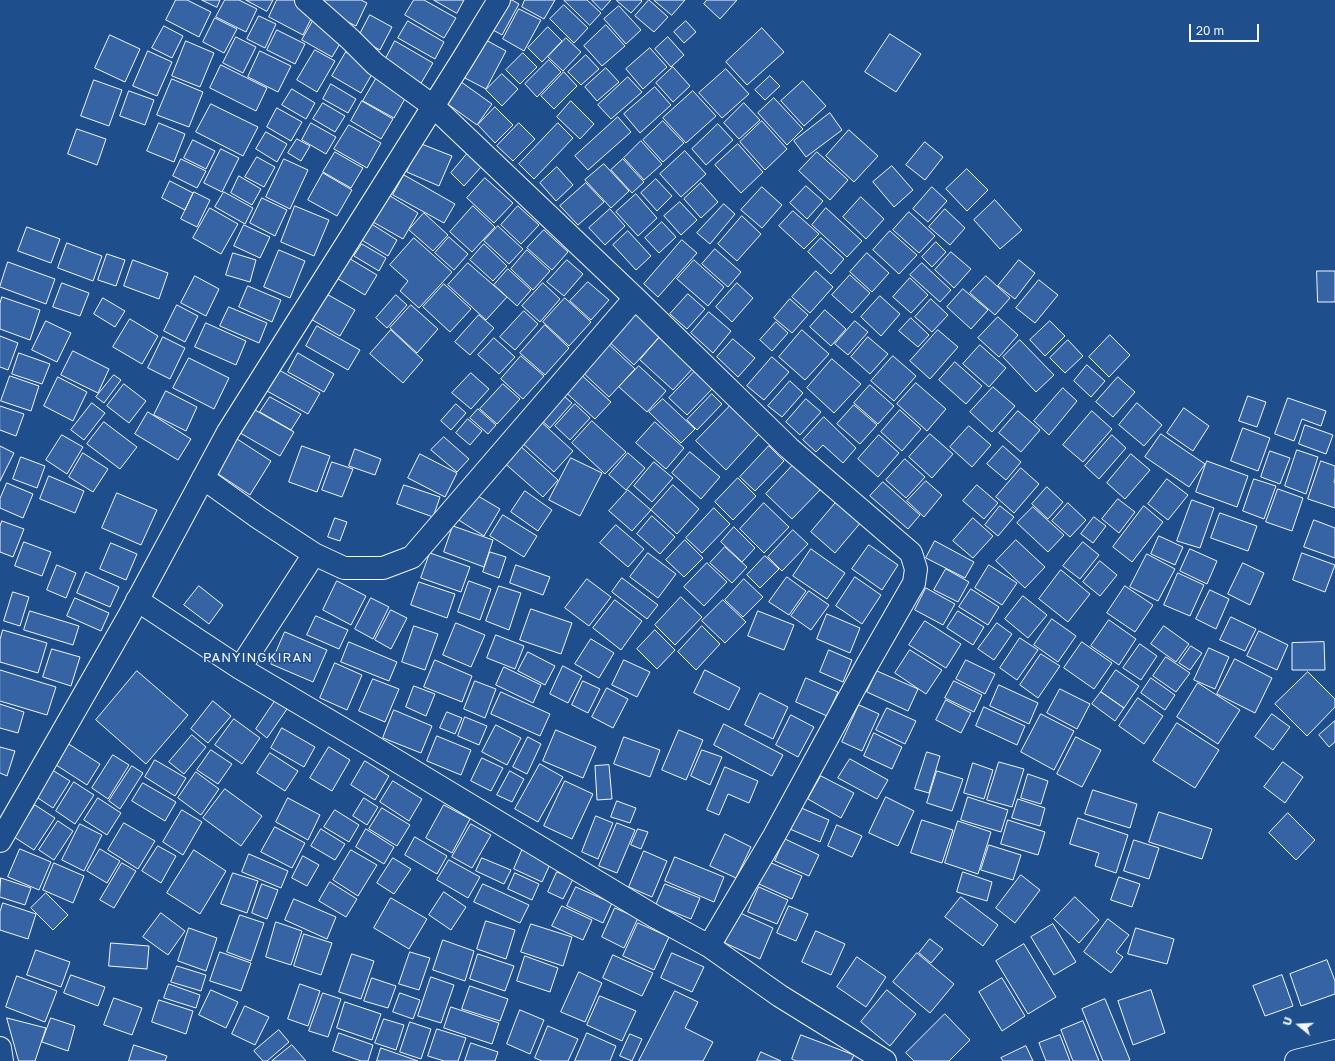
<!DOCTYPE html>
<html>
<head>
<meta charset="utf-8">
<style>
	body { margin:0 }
	#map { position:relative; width:1335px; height:1061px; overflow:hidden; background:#1f4e8c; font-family:"Golos Text",sans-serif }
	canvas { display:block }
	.north { position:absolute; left:1279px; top:1005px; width:40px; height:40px; -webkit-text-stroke:3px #1f4e8c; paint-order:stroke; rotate:288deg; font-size:11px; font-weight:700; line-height:16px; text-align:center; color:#f2f6ff }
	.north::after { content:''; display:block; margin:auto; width:14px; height:18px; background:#f2f6ff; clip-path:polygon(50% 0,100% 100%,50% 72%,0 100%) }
	.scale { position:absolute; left:1189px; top:24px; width:70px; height:18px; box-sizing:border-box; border:2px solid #f2f6ff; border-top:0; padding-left:5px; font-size:12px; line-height:14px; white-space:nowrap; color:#f2f6ff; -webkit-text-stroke:3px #1f4e8c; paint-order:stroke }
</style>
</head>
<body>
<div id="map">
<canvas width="1335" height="1061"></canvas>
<div class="north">U</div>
<div class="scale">20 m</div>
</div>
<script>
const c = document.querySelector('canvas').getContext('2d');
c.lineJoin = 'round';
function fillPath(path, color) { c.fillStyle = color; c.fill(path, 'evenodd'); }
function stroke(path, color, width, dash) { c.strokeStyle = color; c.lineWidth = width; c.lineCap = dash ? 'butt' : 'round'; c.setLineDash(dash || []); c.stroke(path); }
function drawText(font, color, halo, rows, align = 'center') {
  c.font = font + ' "Golos Text",sans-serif'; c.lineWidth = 3; c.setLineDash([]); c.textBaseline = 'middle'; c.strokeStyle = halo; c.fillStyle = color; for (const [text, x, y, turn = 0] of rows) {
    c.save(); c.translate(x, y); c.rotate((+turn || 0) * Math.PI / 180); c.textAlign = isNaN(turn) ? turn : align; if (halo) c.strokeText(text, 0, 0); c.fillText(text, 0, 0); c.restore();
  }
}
const building = new Path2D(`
	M176,0h11l24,12 -12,25 -33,-17z
	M202,0h18l-3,7z
	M225,0h14l18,9 -11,23 -30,-15z
	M246,0h27l-6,11z
	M277,0h17l21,11 -12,24 -34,-18z
	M324,0h37l6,3 -11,23 -36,-18z
	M414,0h10l32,18 -12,20 -39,-23z
	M434,0h30l-7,13z
	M501,0h11l7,4 -17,31 -16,-9z
	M525,0h30l-11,19 -22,-12z
	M564,0h23l14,13 -11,12z
	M592,0h19l-9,10z
	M617,0h24l1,1 -11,12 -14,-12z
	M649,0l19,17 -14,15 -19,-16z
	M654,0h31l-13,15z
	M707,0h30l-17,19 -16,-15z
	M564,5l24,23 -14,15 -24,-24z
	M619,6l22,24 -15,14 -22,-25z
	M519,9l22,11 -17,31 -21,-12z
	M370,15l22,12 -12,23 -22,-12z
	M259,16l17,8 -11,24 -18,-9z
	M215,18l22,11 -13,24 -21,-11z
	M314,19l30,18 -12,20 -30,-17z
	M408,21l36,21 -9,17 -37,-21z
	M686,21l10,11 -12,11 -10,-11z
	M606,25l19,21 -23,20 -18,-20z
	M164,26l19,10 -11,22 -20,-10z
	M548,27l14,14 -20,21 -14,-14z
	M762,28l22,24 -37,33 -21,-23z
	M277,30l28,14 -10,20 -28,-14z
	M890,34l31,20 -25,38 -31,-20z
	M110,35l30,14 -15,33 -30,-14z
	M236,37l20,10 -13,26 -20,-10z
	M668,37l16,18 -13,12 -16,-18z
	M566,38l15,14 -18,19 -15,-14z
	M484,39l22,12 -20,38 -23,-12z
	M186,41l28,12 -14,34 -28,-11z
	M395,41l38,22 -13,22 -37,-21z
	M650,48l17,19 -24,22 -17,-20z
	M315,50l20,11 -18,31 -20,-12z
	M148,51l24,11 -15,34 -24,-10z
	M260,51l31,15 -13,26 -30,-15z
	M346,52l29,17 -14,24 -29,-17z
	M523,53l14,14 -17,17 -14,-14z
	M586,55l13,14 -18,16 -13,-13z
	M549,60l12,12 -24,25 -12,-13z
	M221,65l46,23 -11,23 -46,-23z
	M673,67l17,19 -17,16 -17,-19z
	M606,68l13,14 -22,19 -12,-14z
	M726,69l23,25 -27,24 -23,-25z
	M380,72l30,18 -16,28 -31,-17z
	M564,72l13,14 -23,23 -13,-13z
	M502,74l16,15 -16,17 -16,-16z
	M770,76l10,10 -15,14 -10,-10z
	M628,77l14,15 -31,27 -13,-14z
	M172,79l31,13 -14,35 -32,-12z
	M457,79l35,25 -15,21 -35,-25z
	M94,80l28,10 -13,36 -28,-10z
	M803,81l23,25 -22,20 -23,-25z
	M331,84l25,15 -8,14 -25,-14z
	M655,87l16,18 -31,28 -16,-19z
	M292,89l23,14 -9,16 -24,-14z
	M129,91l25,9 -9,25 -25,-9z
	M693,91l23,25 -30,27 -23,-25z
	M774,98l29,31 -16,16 -29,-32z
	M362,101l31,18 -12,20 -30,-18z
	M571,101l23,23 -14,15 -23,-22z
	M323,103l22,13 -10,16 -22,-13z
	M744,103l16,17 -21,19 -15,-16z
	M211,104l47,23 -15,29 -47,-24z
	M495,107l18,18 -18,18 -17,-18z
	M277,108l25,14 -11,19 -24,-14z
	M830,113l12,17 -36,27 -12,-16z
	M618,117l13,15 -43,38 -13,-14z
	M663,121l21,22 -21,19 -20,-22z
	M762,121l25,28 -22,21 -25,-28z
	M159,123l26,11 -11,28 -27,-11z
	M311,123l25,14 -10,17 -24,-14z
	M519,123l16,16 -22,22 -16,-15z
	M558,123l15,15 -39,41 -15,-15z
	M718,124l15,16 -27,25 -14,-16z
	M349,125l32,18 -14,25 -33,-19z
	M77,129l29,10 -9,26 -29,-11z
	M849,130l29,26 -24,26 -28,-26z
	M266,132l21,12 -10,18 -21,-13z
	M297,139l13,7 -9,15 -13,-8z
	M193,140l22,11 -9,18 -22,-11z
	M641,141l21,23 -18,16 -20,-22z
	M925,142l18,15 -18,23 -19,-15z
	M419,143l33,13 -13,30 -32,-14z
	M738,144l25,28 -22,21 -26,-28z
	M221,149l18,9 -17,34 -18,-9z
	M685,151l21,23 -25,23 -21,-23z
	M335,152l28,16 -12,20 -28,-16z
	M817,152l31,28 -18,20 -31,-29z
	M467,154l14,13 -17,19 -13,-13z
	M257,157l18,10 -11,20 -19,-10z
	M181,159l25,12 -9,17 -24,-12z
	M284,159l24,11 -18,39 -24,-12z
	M623,159l21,23 -12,11 -21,-23z
	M604,164l25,27 -18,17 -26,-28z
	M892,166l21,24 -19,17 -21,-25z
	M557,167l16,18 -17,16 -16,-18z
	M967,169l21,21 -21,21 -21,-22z
	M323,173l29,17 -15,26 -29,-16z
	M404,175l51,29 -11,19 -51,-28z
	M239,176l22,13 -9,16 -21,-12z
	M485,178l28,25 -19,20 -27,-25z
	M656,179l16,17 -15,15 -16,-18z
	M170,181l23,12 -8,17 -23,-12z
	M586,183l18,19 -26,23 -18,-19z
	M701,183l17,19 -17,16 -17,-19z
	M806,186l17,15 -16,18 -17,-16z
	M762,187l20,18 -20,23 -21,-18z
	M932,187l15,14 -19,21 -15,-13z
	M382,191l36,22 -15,26 -37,-21z
	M194,192l16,8 -13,27 -16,-8z
	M224,192l29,16 -8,16 -30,-17z
	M636,194l21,24 -19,18 -22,-24z
	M861,197l23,22 -18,20 -23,-22z
	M262,198l25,12 -12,26 -25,-13z
	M995,200l27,30 -22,19 -26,-29z
	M680,202l17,18 -16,15 -17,-19z
	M724,204l11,10 -25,30 -13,-11z
	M295,206l34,14 -15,36 -33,-14z
	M473,206l22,21 -23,25 -22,-20z
	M518,206l21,19 -18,19 -20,-19z
	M210,208l28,16 -17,30 -28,-16z
	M826,208l36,33 -15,16 -35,-32z
	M610,209l15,17 -20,19 -16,-17z
	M945,209l20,19 -15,17 -21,-18z
	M793,211l26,23 -15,15 -25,-23z
	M909,212l26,24 -16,17 -26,-23z
	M424,213l24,22 -15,16 -24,-21z
	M742,216l19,18 -24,27 -19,-17z
	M662,222l14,15 -17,16 -14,-15z
	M370,223l27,17 -9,16 -28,-17z
	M244,225l26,12 -10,21 -26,-12z
	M498,226l25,23 -14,15 -25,-23z
	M27,227l33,12 -9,24 -33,-12z
	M544,230l24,22 -16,18 -25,-22z
	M628,231l23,25 -15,14 -23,-25z
	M890,231l27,24 -18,19 -26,-24z
	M449,237l19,17 -14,16 -19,-17z
	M414,238l38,34 -33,36 -19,-17 8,-10 -18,-16z
	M821,238l23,21 -13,15 -23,-22z
	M682,240l15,13 -39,44 -14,-13z
	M936,242l10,10 -14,15 -10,-10z
	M67,243l35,13 -9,25 -35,-13z
	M362,244l24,14 -7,13 -25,-15z
	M484,244l23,22 -14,15 -23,-21z
	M715,249l26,23 -13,15 -26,-23z
	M279,250l26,11 -15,37 -26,-11z
	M527,250l23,21 -17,19 -22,-21z
	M951,252l20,17 -17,19 -19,-18z
	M233,253l23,7 -6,22 -24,-7z
	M867,253l22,20 -17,19 -22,-20z
	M107,254l18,6 -9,26 -18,-6z
	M342,254l35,21 -12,20 -35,-21z
	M133,260l35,13 -9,26 -35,-13z
	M567,260l16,14 -19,22 -17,-14z
	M694,260l30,27 -16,19 -31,-27z
	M1019,260l16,13 -20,26 -17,-13z
	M8,262l47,17 -9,25 -46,-17z
	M468,263l39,34 -21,23 -38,-35z
	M922,263l29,27 -11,12 -30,-27z
	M508,269l23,21 -14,16 -23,-21z
	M816,271l17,16 -23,26 -18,-16z
	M1317,271h18v31h-17z
	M850,275l20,18 -18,20 -20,-18z
	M195,276l24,13 -13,27 -25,-13z
	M986,276l24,22 -15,17 -25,-22z
	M910,278l18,17 -17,18 -18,-16z
	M1039,280l19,15 -23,28 -19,-15z
	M588,282l21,18 -18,20 -21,-19z
	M62,283l27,10 -9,23 -27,-9z
	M543,283l17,16 -20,23 -18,-16z
	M737,283l16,15 -21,24 -16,-15z
	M444,284l27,25 -21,23 -27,-25z
	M248,286l33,14 -9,22 -33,-15z
	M963,289l25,21 -17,19 -24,-22z
	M323,292l32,18 -15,26 -31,-18z
	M688,294l17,15 -18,20 -17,-15z
	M396,295l11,10 -20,23 -11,-10z
	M880,296l20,18 -19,22 -20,-19z
	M2,297l38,13 -10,30 -30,-11v-25z
	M103,298l22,13 -10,16 -21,-13z
	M565,298l26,24 -22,24 -26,-24z
	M790,299l18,16 -16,18 -18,-15z
	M931,299l17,16 -16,17 -17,-15z
	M177,305l21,11 -13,26 -21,-11z
	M411,305l27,24 -21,24 -27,-25z
	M229,307l38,16 -8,20 -39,-17z
	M630,308l30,28 -26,29 -30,-28z
	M825,310l21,19 -15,17 -21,-19z
	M524,311l14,13 -23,26 -15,-13z
	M709,312l22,19 -18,22 -22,-20z
	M479,315l15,13 -24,27 -15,-13z
	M998,317l20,18 -19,22 -21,-19z
	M911,318l18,17 -11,12 -19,-16z
	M130,319l28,17 -16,28 -29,-17z
	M46,321l25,12 -14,29 -25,-12z
	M855,321l13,11 -20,23 -13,-11z
	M1050,321l15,15 -20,20 -15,-16z
	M776,322l12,11 -16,18 -12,-11z
	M206,323l40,18 -10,24 -41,-18z
	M545,325l24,23 -24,27 -25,-22z
	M317,326l43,24 -12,20 -42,-24z
	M391,330l32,30 -20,23 -33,-29z
	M802,330l27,24 -24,26 -26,-23z
	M938,330l20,17 -28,32 -20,-18z
	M1110,335l20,20 -21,22 -20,-20z
	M0,336l18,7 -10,27 -8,-3z
	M163,337l22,11 -15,31 -22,-11z
	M660,337l34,30 -21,23 -33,-30z
	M868,337l20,17 -18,20 -19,-17z
	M494,338l21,19 -16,17 -21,-19z
	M603,339l32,30 -26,28 -32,-30z
	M733,339l22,19 -17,19 -21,-20z
	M1020,340l34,35 -18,17 -33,-35z
	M1068,340l15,16 -18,17 -15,-15z
	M980,345l26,23 -17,19 -26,-23z
	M73,351l36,18 -11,24 -37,-18z
	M19,353l31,11 -8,20 -30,-10z
	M298,353l36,21 -10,18 -36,-20z
	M521,356l23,20 -21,23 -22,-20z
	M893,356l23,20 -22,25 -23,-20z
	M772,357l17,15 -25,28 -17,-14z
	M189,358l40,20 -15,31 -41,-21z
	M832,359l29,25 -27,29 -27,-25z
	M955,362l27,24 -16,18 -27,-24z
	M1087,365l18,16 -14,16 -17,-16z
	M639,366l27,25 -19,21 -28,-25z
	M279,370l41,23 -12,21 -41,-23z
	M696,370l18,17 -27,28 -18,-17z
	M577,371l34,31 -16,17 -34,-31z
	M471,373l18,16 -18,20 -19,-16z
	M114,375l7,5 -17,23 -8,-6z
	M10,376l29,10 -8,25 -30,-10z
	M58,377l29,15 -14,29 -29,-15z
	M1118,377l17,15 -22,25 -17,-15z
	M790,381l13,12 -21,24 -14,-11z
	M916,383l30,26 -19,22 -30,-27z
	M124,384l22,17 -17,22 -22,-17z
	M503,384l17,15 -23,25 -17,-15z
	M870,385l24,21 -16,18 -24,-21z
	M993,387l22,19 -23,26 -22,-20z
	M1063,388l14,13 -28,34 -15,-14z
	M166,391l31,16 -11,24 -32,-16z
	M558,391l14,12 -22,25 -14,-13z
	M712,394l10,10 -25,26 -10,-10z
	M1248,396l18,6 -9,25 -18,-6z
	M270,397l31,17 -10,16 -31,-18z
	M1288,398l38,13 -5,15 -19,-7 -8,22 -19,-7z
	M663,399l32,30 -14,14 -32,-31z
	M806,399l15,13 -21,23 -14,-13z
	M92,403l13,10 -21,27 -13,-10z
	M1137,403l25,22 -18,21 -25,-21z
	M456,404l10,9 -15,17 -10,-9z
	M575,404l15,14 -20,22 -15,-14z
	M854,405l23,20 -17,19 -23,-20z
	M0,406l24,8 -8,22 -16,-6z
	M248,406l46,26 -14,24 -45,-26z
	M730,406l29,28 -33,36 -30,-29z
	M1184,408l25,18 -16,25 -26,-18z
	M478,409l18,16 -8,9 -18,-16z
	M900,410l21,19 -19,22 -21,-19z
	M1018,411l22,19 -19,22 -22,-19z
	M1092,411l20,18 -29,33 -20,-17z
	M148,412l43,27 -13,21 -43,-26z
	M824,417l32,31 -13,15 -20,-18 -7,7 -13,-12z
	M468,419l14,12 -12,14 -14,-12z
	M538,419l35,32 -19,21 -35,-32z
	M592,421l34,31 -21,22 -33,-31z
	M104,422l33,25 -17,22 -33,-25z
	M655,422l29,26 -18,21 -30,-26z
	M1305,425l28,10 -7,19 -27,-10z
	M969,426l22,19 -19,22 -22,-20z
	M1243,428l27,10 -12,33 -27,-10z
	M930,434l23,20 -21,24 -23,-21z
	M1161,434l44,30 -16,23 -44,-30z
	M62,435l21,12 -16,27 -21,-14z
	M231,435l40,26 -21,34 -41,-27z
	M879,435l20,18 -21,24 -20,-18z
	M1112,435l14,13 -27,31 -14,-13z
	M444,437l25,22 -12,13 -26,-22z
	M517,443l41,37 -15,17 -42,-37z
	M0,446l14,7 -14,28z
	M302,446l28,10 -13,36 -28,-10z
	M769,446l15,15 -29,30 -15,-14z
	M1003,446l18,16 -15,18 -19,-16z
	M355,449l26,10 -6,16 -26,-9z
	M1297,450l21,7 -12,37 -21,-8z
	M1270,451l20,7 -10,26 -19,-7z
	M690,452l30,25 -19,22 -29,-26z
	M83,453l25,16 -15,23 -24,-15z
	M628,453l17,15 -19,22 -17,-15z
	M420,454l37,19 -12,24 -37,-19z
	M1131,454l19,16 -25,29 -18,-16z
	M21,457l24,9 -8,22 -24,-9z
	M571,458l31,15 -22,43 -31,-16z
	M905,459l20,18 -19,21 -20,-18z
	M1207,461l41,15 -11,31 -41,-15z
	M1321,461l14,5v12l-1,4 1,1v25l-27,-9z
	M332,462l21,7 -11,28 -20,-7z
	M654,462l19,16 -21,24 -18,-16z
	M794,464l27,25 -29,30 -26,-25z
	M1021,468l18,16 -25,29 -18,-16z
	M49,476l35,15 -9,22 -35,-14z
	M738,478l18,18 -23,24 -18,-18z
	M1167,479l21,16 -20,25 -20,-16z
	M1254,479l22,7 -12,33 -21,-8z
	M926,481l16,14 -18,22 -17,-16z
	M883,482l37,33 -12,14 -38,-33z
	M7,483l26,11 -10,24 -23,-10v-9z
	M404,485l36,12 -7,20 -36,-13z
	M673,485l26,24 -22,25 -26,-24z
	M977,485l21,18 -14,16 -21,-18z
	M1047,487l16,15 -15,17 -16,-15z
	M1278,489l25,9 -11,33 -26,-9z
	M628,490l23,20 -19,21 -23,-20z
	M525,491l27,19 -14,21 -27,-19z
	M117,493l40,17 -16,35 -39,-17z
	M473,493l27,16 -16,27 -27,-17z
	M1118,499l17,13 -16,21 -17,-14z
	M838,500l24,21 -27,32 -24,-21z
	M1192,500l22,8 -14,40 -23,-7z
	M764,503l25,24 -25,26 -24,-24z
	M1068,503l18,17 -16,17 -18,-16z
	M1000,506l14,11 -16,19 -13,-11z
	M1144,506l19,16 -31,40 -19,-15z
	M1033,507l31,28 -16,17 -31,-29z
	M714,508l16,16 -28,29 -16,-15z
	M1220,513l37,13 -9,25 -37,-13z
	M503,515l34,21 -13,21 -34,-21z
	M652,516l23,21 -15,17 -23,-20z
	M1094,517l12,9 -13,17 -12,-9z
	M335,518l12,4 -7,19 -12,-4z
	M973,518l20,18 -20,22 -20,-17z
	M1314,520l21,8v30l-31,-11z
	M2,521l22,8 -11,28 -13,-5v-25z
	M616,525l28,24 -16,18 -28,-24z
	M453,526l40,14 -9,27 -40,-15z
	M734,527l21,21 -13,14 -21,-20z
	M793,530l15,14 -26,27 -14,-14z
	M1159,536l24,11 -8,18 -24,-11z
	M685,540l18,18 -19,19 -18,-17z
	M1016,540l29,27 -20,21 -29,-27z
	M935,541l39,21 -9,16 -39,-20z
	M24,542l27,10 -9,24 -27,-10z
	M1083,542l16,13 -19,24 -17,-13z
	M111,543l26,11 -11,26 -26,-11z
	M869,545l29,20 -16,25 -30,-21z
	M725,547l22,20 -15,16 -22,-20z
	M811,549l34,24 -18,26 -34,-23z
	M1190,549l27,12 -10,23 -27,-13z
	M490,552l16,5 -7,21 -16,-6z
	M430,553l40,14 -9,25 -40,-14z
	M648,553l28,21 -18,24 -28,-21z
	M1302,553l33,12 -10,27 -32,-12z
	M1147,554l28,15 -17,32 -28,-14z
	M765,556l14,13 -19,19 -13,-13z
	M1100,561l17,14 -17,21 -17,-14z
	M707,563l20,19 -23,24 -20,-19z
	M1243,563l21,10 -14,32 -22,-11z
	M57,565l19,8 -10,25 -19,-8z
	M516,565l34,12 -7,18 -33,-12z
	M989,565l28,18 -15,22 -27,-17z
	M946,569l23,13 -11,20 -24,-12z
	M1061,570l29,24 -22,28 -29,-23z
	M86,572l33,15 -9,20 -33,-14z
	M1178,573l26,12 -14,31 -26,-11z
	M787,577l19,14 -17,24 -20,-13z
	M855,577l26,18 -19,29 -26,-18z
	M622,578l36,27 -11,14 -35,-27z
	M587,579l24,18 -22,29 -24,-18z
	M744,579l19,18 -20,20 -18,-17z
	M337,581l29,15 -15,29 -28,-15z
	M469,581l22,8 -11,31 -22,-8z
	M419,582l36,12 -8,24 -36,-13z
	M199,586l24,19 -14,19 -25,-19z
	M499,586l22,7 -12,37 -23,-9z
	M1125,586l28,19 -18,27 -28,-19z
	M926,588l29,16 -12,21 -28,-15z
	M971,589l28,18 -11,18 -29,-18z
	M1210,590l19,9 -13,30 -20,-10z
	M809,591l20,14 -18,25 -20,-14z
	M13,592l16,5 -9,29 -16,-5z
	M1023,596l24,19 -19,23 -23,-19z
	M681,597l21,20 -27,28 -20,-20z
	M75,598l34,15 -8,18 -34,-15z
	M371,598l18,9 -16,32 -18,-10z
	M615,600l27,21 -21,29 -28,-22z
	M723,600l23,22 -21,21 -23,-22z
	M531,609l41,14 -11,31 -41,-14z
	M391,610l16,8 -16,31 -16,-9z
	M30,611l49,15 -6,19 -49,-15z
	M758,611l36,14 -10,25 -36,-14z
	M958,611l26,16 -11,18 -26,-17z
	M827,614l33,14 -10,25 -33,-14z
	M316,616l32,14 -9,19 -32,-14z
	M1231,617l25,12 -11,22 -25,-11z
	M1052,619l24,17 -18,26 -24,-17z
	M1109,620l27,19 -17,26 -28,-19z
	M925,621l36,23 -15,24 -37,-23z
	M456,623l29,12 -14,32 -28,-12z
	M997,623l15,11 -18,26 -16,-11z
	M414,626l24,8 -13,36 -23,-8z
	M702,626l18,18 -24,26 -18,-18z
	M1164,626l25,18 -13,18 -25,-18z
	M3,630l44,13 -9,30 -38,-11v-22z
	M655,630l20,20 -18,19 -20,-20z
	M1259,631l29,14 -11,25 -30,-14z
	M285,632l42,18 -14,32 -42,-18z
	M496,635l28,11 -9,23 -28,-11z
	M1020,638l18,12 -21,30 -17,-12z
	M591,639l23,14 -15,25 -24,-14z
	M349,642l48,20 -8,19 -48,-19z
	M1082,642l30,21 -18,26 -30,-21z
	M1324,642l1,28h-33v-27z
	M1140,644l17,12 -16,24 -18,-12z
	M1191,646l11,7 -12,17 -11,-7z
	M1209,648l20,9 -14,32 -21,-9z
	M52,649l28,8 -9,29 -28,-9z
	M829,650l23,10 -9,22 -23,-10z
	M910,650l32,20 -16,24 -31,-21z
	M528,652l27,14 -10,19 -27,-14z
	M1041,654l19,12 -22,32 -18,-13z
	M1166,657l24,16 -14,19 -23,-16z
	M1235,659l37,19 -17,35 -38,-19z
	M435,660l37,16 -10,26 -38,-15z
	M624,660l26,12 -13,25 -25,-12z
	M966,660l29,14 -10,20 -29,-15z
	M335,663l27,12 -15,35 -27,-12z
	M563,666l19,10 -14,27 -18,-9z
	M504,667l37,18 -8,18 -37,-18z
	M0,670l56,17 -9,28 -47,-14z
	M705,670l35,18 -11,22 -35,-17z
	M1116,670l23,16 -15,22 -23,-16z
	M137,671l51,44 -42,49 -50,-44z
	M877,671l41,18 -10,22 -41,-19z
	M1308,672l27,27v8l-28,29 -32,-32z
	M806,678l32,14 -11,24 -31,-14z
	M1151,678l24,17 -10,15 -24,-17z
	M373,679l26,10 -14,33 -26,-11z
	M475,681l21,8 -11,29 -21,-9z
	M583,681l17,8 -12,24 -16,-8z
	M954,681l28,14 -8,17 -29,-14z
	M1198,683l42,27 -22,34 -41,-27z
	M999,685l39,18 -9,21 -39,-18z
	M414,686l21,8 -9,22 -20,-9z
	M607,688l21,11 -15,29 -21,-11z
	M1060,689l30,15 -13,25 -30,-16z
	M501,692l49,22 -10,22 -49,-22z
	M1101,692l23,16 -9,13 -23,-17z
	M760,693l28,14 -15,32 -28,-14z
	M1138,698l25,18 -19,28 -25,-18z
	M946,700l25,13 -10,20 -25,-13z
	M213,701l18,15 -23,27 -17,-14z
	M275,701l12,8 -20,29 -11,-9z
	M0,704l24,8 -6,21 -18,-5z
	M859,705l20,9 -17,37 -20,-9z
	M984,707l41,19 -8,19 -41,-19z
	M887,708l29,13 -11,23 -29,-14z
	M394,710l38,16 -11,27 -38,-15z
	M447,712l15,6 -7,16 -15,-6z
	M1041,714l33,17 -20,39 -33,-18z
	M1272,714l18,13 -17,23 -18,-13z
	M791,715l23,12 -16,30 -22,-12z
	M465,717l22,9 -8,19 -21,-9z
	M234,719l26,19 -18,26 -27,-19z
	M1335,721v21l-6,5 -10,-12z
	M1177,723l42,27 -24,38 -42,-27z
	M724,724l59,31 -11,21 -58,-31z
	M496,725l25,13 -14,27 -25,-13z
	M282,728l33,19 -11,20 -33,-19z
	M556,730l40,17 -13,31 -40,-17z
	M679,730l24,10 -17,40 -24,-10z
	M874,733l28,14 -10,22 -28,-13z
	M192,735l14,12 -22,27 -15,-12z
	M437,736l34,14 -10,25 -34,-14z
	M528,737l13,7 -14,30 -14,-7z
	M624,737l36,13 -10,27 -36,-13z
	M1076,737l25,13 -19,37 -25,-13z
	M67,743l33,21 -13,21 -34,-22z
	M0,747l15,4 -8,25 -7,-3z
	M329,747l21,13 -18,31 -22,-13z
	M211,750l21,14 -14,20 -21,-14z
	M702,750l20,7 -12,28 -19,-9z
	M927,752l13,4 -11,37 -14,-4z
	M270,753l28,18 -13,20 -28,-18z
	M113,755l16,10 -21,34 -16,-11z
	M482,758l21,10 -12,23 -20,-10z
	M850,759l38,21 -11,19 -39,-21z
	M155,760l31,18 -11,18 -30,-19z
	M365,761l24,15 -14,24 -24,-15z
	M999,762l25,7 -12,38 -25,-7z
	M1283,762l20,15 -18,26 -21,-16z
	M973,763l20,7 -9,29 -20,-6z
	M540,764l23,13 -25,45 -23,-13z
	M609,765l3,34 -15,1 -2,-34z
	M132,766l11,7 -23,36 -11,-8z
	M725,767l33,14 -9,22 -21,-9 -9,21 -12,-5z
	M49,768l21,13 -17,27 -21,-14z
	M510,771l14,8 -12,23 -15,-7z
	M937,771l26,8 -11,32 -25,-8z
	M196,772l23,17 -18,26 -23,-17z
	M1028,774l20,7 -7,23 -20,-6z
	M821,776l33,17 -13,25 -33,-19z
	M393,781l29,18 -13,22 -29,-19z
	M565,781l28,13 -21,45 -28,-13z
	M74,782l20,13 -19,29 -19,-13z
	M143,783l33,19 -11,19 -33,-20z
	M225,789l37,27 -21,30 -38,-28z
	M1093,790l44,14 -7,24 -45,-14z
	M886,797l28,14 -16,35 -29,-13z
	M968,797l40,13 -7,22 -40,-12z
	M98,798l23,15 -14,22 -23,-15z
	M288,798l32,17 -12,25 -32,-18z
	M364,798l14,9 -11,18 -14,-9z
	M1018,799l27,9 -5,18 -28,-8z
	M617,801l19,7 -6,15 -19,-6z
	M35,805l20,13 -21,32 -20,-13z
	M444,805l26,14 -18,34 -26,-15z
	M799,807l30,13 -9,22 -30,-13z
	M382,808l28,17 -13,21 -28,-17z
	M182,810l20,12 -19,33 -20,-13z
	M335,810l24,15 -10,17 -25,-15z
	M1159,812l53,17 -10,30 -53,-17z
	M1288,813l27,27 -19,20 -27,-27z
	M596,816l17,7 -15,36 -16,-7z
	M1078,818l50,17 -12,38 -21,-7 4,-13 -29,-9z
	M922,820l31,10 -11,33 -31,-10z
	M1008,820l37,12 -7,23 -37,-11z
	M58,821l15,10 -19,29 -15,-10z
	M958,821l33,11 -13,42 -33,-11z
	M124,823l31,18 -17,28 -30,-19z
	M617,823l18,7 -18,43 -18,-7z
	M80,824l22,11 -18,36 -22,-11z
	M471,824l20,11 -19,33 -20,-11z
	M837,825l25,11 -10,21 -24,-11z
	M275,827l30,16 -13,25 -31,-16z
	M321,829l24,15 -10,16 -24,-14z
	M366,829l28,18 -10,17 -28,-17z
	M638,829l10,3 -7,17 -10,-4z
	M725,834l26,13 -15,31 -26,-12z
	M415,837l32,19 -10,18 -32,-19z
	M785,839l34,16 -10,21 -34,-15z
	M1134,840l25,8 -10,31 -25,-8z
	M989,845l32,10 -8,25 -32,-10z
	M158,846l18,10 -15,27 -19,-12z
	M523,848l28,14 -9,20 -28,-13z
	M20,849l31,13 -12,28 -31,-13z
	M100,849l20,12 -13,22 -20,-12z
	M194,850l32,21 -26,43 -33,-21z
	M351,850l26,15 -19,31 -25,-16z
	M644,851l23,10 -15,36 -23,-10z
	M249,854l39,17 -7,17 -39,-16z
	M303,856l16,9 -12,21 -15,-8z
	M675,857l49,20 -10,25 -49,-21z
	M393,858l18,11 -17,25 -17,-11z
	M482,858l29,12 -7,14 -28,-13z
	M449,860l31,17 -12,21 -31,-18z
	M769,862l33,14 -10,23 -33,-15z
	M54,863l30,13 -11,27 -30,-13z
	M122,863l14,8 -22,37 -14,-8z
	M557,872l16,7 -10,20 -15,-7z
	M963,872l29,10 -5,19 -30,-9z
	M233,873l25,8 -11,32 -26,-9z
	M515,873l24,11 -7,16 -24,-11z
	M1021,875l19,15 -25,33 -19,-15z
	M1119,877l21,7 -8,23 -21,-7z
	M1,878l30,10 -6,17 -25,-8z
	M330,882l27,17 -11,18 -27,-16z
	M262,884l16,6 -11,29 -15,-6z
	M483,884l46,21 -9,18 -46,-21z
	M665,884l35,14 -9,21 -35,-14z
	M576,887l36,16 -9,20 -36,-17z
	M759,887l29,13 -11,24 -29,-12z
	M444,892l22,15 -15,23 -22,-15z
	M46,893l22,22 -15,15 -22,-22z
	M961,897l37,28 -15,21 -38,-29z
	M1075,897l24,23 -20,23 -25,-24z
	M391,898l36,21 -18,30 -35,-21z
	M294,899l42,18 -9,22 -42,-19z
	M3,903l33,11 -8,25 -28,-9v-18z
	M562,906l30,14 -9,20 -31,-14z
	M789,906l19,8 -12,27 -19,-8z
	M615,908l23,10 -14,30 -22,-11z
	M738,912l35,16 -13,31 -35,-16z
	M161,913l24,18 -17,24 -25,-18z
	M240,915l24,8 -13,38 -24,-9z
	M1108,919l21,16 -13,17 7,5 -12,16 -27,-21z
	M486,921l29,9 -9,29 -29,-10z
	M276,922l26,9 -11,34 -25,-8z
	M638,923l31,14 -15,33 -31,-14z
	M531,924l41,13 -9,29 -42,-14z
	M1053,924l23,38 -22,13 -23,-38z
	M189,928l28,10 -11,33 -28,-10z
	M1136,928l38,11 -7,25 -39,-10z
	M816,931l29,13 -14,31 -29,-13z
	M304,934l28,9 -11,32 -27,-9z
	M930,939l13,10 -12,14 -12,-10z
	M443,940l31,11 -9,30 -32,-11z
	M111,943l38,3 -2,23 -38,-3z
	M1024,944l32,53 -28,17 -32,-53z
	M36,950l34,12 -9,25 -34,-12z
	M220,952l31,11 -10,28 -31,-10z
	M410,952l20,6 -11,32 -20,-6z
	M672,953l32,14 -12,25 -31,-14z
	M917,953l37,31 -24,29 -37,-31z
	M352,954l22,7 -13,38 -22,-7z
	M478,954l36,12 -9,25 -35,-12z
	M613,955l40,18 -11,23 -39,-18z
	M525,956l33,12 -8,24 -33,-11z
	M857,957l29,20 -20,30 -29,-20z
	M1327,960l8,21v13l-34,12 -11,-32z
	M177,966l29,9 -5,16 -30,-9z
	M579,972l23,11 -17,39 -24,-10z
	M71,975l34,12 -7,19 -34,-13z
	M1282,975l11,31 -28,10 -12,-30z
	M17,976l40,15 -12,31 -39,-15z
	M431,977l23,8 -13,38 -23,-7z
	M372,978l24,8 -8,22 -24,-7z
	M1002,978l23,38 -23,15 -23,-39z
	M169,984l31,11 -4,13 -32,-10z
	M300,984l20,7 -12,35 -20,-7z
	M470,986l38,13 -8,22 -38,-12z
	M211,990l27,12 -12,26 -27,-13z
	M887,990l29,24 -26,32 -29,-24z
	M1151,990l14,43 -32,12 -15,-44z
	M675,991l23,11 -13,26 28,14 -10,19h-64z
	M323,993l18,6 -13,38 -19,-6z
	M400,993l20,7 -7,19 -20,-7z
	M600,996l36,15 -14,30 -35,-16z
	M114,998l28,10 -10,27 -28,-10z
	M1105,999l25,61 -2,1h-25l-21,-52z
	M159,1000l34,11 -7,23 -34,-12z
	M345,1002l36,12 -9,26 -35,-12z
	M245,1006l24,11 -14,28 -23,-11z
	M451,1007l48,16 -7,21 -48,-16z
	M520,1010l24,10 -14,34 -23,-10z
	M945,1014l25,26 -21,21h-35l-8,-8z
	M7,1018l39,10 -11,33h-16z
	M51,1018l24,8 -7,25 -26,-9z
	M384,1019l20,6 -8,25 -21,-7z
	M1083,1021l16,40h-26l-12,-31z
	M410,1022l21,7 -10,30 -21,-7z
	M548,1026l30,13 -10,22h-26l-7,-3z
	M437,1029l29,9 -8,23h-14l-16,-5z
	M279,1030l10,12 -22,19h-4l-9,-10z
	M339,1033l34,12 -5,16h-7l-28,-10z
	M587,1033l29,13 -6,15h-35z
	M630,1034l12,5 -10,22 -12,-5z
	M801,1035l53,20 -3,6h-55l-4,-2z
	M1060,1035l10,26h-24l-7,-18z
	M471,1043l27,9 -3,9h-30z
	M134,1045l33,11 -2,5h-36z
	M292,1045l14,16h-34z
	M1026,1046l7,15h-30l-2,-3z
	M381,1048l37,13h-41z
	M761,1052l20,9h-24z`);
fillPath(building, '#3563a3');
stroke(building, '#f2f6ff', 1);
const minor = new Path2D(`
	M306,0l44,39 25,25 58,42 202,192 154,150 122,105 5,16 -2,14 -47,82 -93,171 -65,110
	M203,478l56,40 55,36 30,14h39l29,-11 223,-259
	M137,600l103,68 132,78 282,170 55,30 71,50 105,65
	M240,668l74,-114
	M0,841l129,-225 99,-184 235,-373 36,-59
	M0,1048l2,13`);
const major = new Path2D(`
	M1296,1061l39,-10`);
stroke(minor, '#f2f6ff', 24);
stroke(major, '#f2f6ff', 24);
stroke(minor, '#1f4e8c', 22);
stroke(major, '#1f4e8c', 22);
c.letterSpacing = '1px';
drawText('13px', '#f2f6ff', '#1f4e8c', [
	["PANYINGKIRAN",258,658]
]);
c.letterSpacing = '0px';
</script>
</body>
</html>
